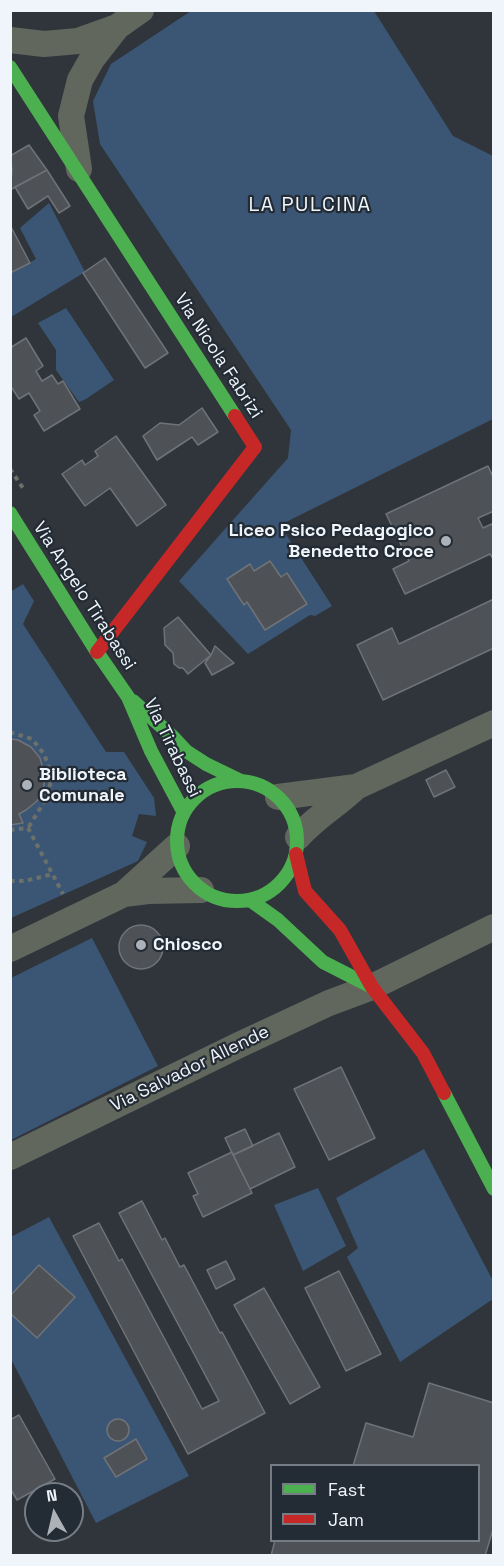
<!DOCTYPE html>
<html>
<head>
<meta charset="utf-8">
<style>
	body { margin:0 }
	#map { position:relative; width:504px; height:1566px; overflow:hidden; background:#30353b; font-family:"Space Grotesk",sans-serif }
	canvas { display:block }
	.frame { position:absolute; inset:0; border:12px solid #eff5fb; pointer-events:none }
	.legend { position:absolute; left:270px; top:1464px; width:210px; height:78px; box-sizing:border-box; background:#232b34; border:2px solid #757c84; margin:0; padding:8px 10px; list-style:none; font-size:18px; color:#eff5fb }
	.legend li { display:flex; align-items:center; gap:12px; height:30px }
	.legend b { width:30px; border:2px solid #757c84 }
	.north { position:absolute; left:24px; top:1482px; width:60px; height:60px; box-sizing:border-box; background:#232b34; border:2px solid #757c84; border-radius:50%; rotate:352deg; font-size:16px; font-weight:700; line-height:24px; text-align:center; color:#eff5fb }
	.north::after { content:''; display:block; margin:auto; width:21px; height:27px; background:#acb2b8; clip-path:polygon(50% 0,100% 100%,50% 72%,0 100%) }
</style>
</head>
<body>
<div id="map">
<canvas width="504" height="1566"></canvas>
<div class="frame"></div>
<ul class="legend">
<li><b style="height:8px;background:#4caf50"></b>Fast</li>
<li><b style="height:8px;background:#c62828"></b>Jam</li>
</ul>
<div class="north">N</div>
</div>
<script>
const c = document.querySelector('canvas').getContext('2d');
c.lineJoin = 'round';
function fillPath(path, color) { c.fillStyle = color; c.fill(path, 'evenodd'); }
function stroke(path, color, width, dash) { c.strokeStyle = color; c.lineWidth = width; c.lineCap = dash ? 'butt' : 'round'; c.setLineDash(dash || []); c.stroke(path); }
function drawText(font, color, halo, rows, align = 'center') {
  c.font = font + ' "Space Grotesk",sans-serif'; c.lineWidth = 4.5; c.setLineDash([]); c.textBaseline = 'middle'; c.strokeStyle = halo; c.fillStyle = color; for (const [text, x, y, turn = 0] of rows) {
    c.save(); c.translate(x, y); c.rotate((+turn || 0) * Math.PI / 180); c.textAlign = isNaN(turn) ? turn : align; if (halo) c.strokeText(text, 0, 0); c.fillText(text, 0, 0); c.restore();
  }
}
fillPath(new Path2D(`
	M191,11h183l79,125 40,20v263l-213,106 52,81 -17,10 -5,-1 -62,39 -69,-73 109,-123 3,-28 -191,-286 -7,-43 18,-37z
	M49,203l36,69 -74,45v-44l25,-14 -16,-31z
	M66,308l48,72 -28,19 -7,3 -23,-32v-20l-18,-27z
	M23,584l11,17 -11,23 83,128h18l30,46 2,18 -17,-2 -7,22 15,6 -9,19 -127,57 -1,-326z
	M92,938l66,128 -147,74v-162z
	M424,1149l69,132v18l-93,63 -53,-105 11,-9 -22,-50z
	M318,1188l28,58 -43,25 -29,-66z
	M49,1217l140,259 -93,47 -85,-164v-122z`), '#3b5674');
const building = new Path2D(`
	M29,145l18,25 -37,20 2,-20 -2,-14z
	M47,170l23,36 -11,7 -11,-17 -20,13 -13,-22z
	M10,225l20,38 -20,10z
	M105,258l63,95 -23,15 -62,-95z
	M26,338l17,28 -7,5 6,10 10,-6 6,9 5,-3 17,28 -36,22 -10,-16 6,-4 -11,-18 -10,6 -9,-14v-37z
	M202,408l16,24 -20,13 -6,-8 -35,23 -14,-24 17,-13 19,2z
	M116,436l50,69 -29,21 -27,-38 -25,18 -23,-32 20,-14 3,5 13,-9 -3,-5z
	M488,466l6,13v32l-16,7 5,10 11,-5v37l-4,-6 -85,40 -12,-25 16,-8 -23,-47z
	M270,561l11,16 6,-4 20,31 -42,26 -18,-28 -3,3 -17,-26 23,-15 4,7z
	M494,599v49l-111,52 -26,-55 35,-17 7,16z
	M178,617l33,38 -23,19 -5,-6h-4l-5,-4 -1,-11 -8,-8 -1,-17z
	M215,646l19,17 -22,12 -7,-12 6,-8z
	M10,739l8,1 13,7 9,11 5,18 -2,17 -6,8 -11,9 -7,4 4,9 -13,2z
	M446,770l9,17 -21,10 -8,-17z
	M119 947a22 22 0 1 1 44 0a22 22 0 1 1-44 0Z
	M341,1067l34,71 -46,22 -35,-71z
	M245,1129l8,17 -20,9 -8,-17z
	M279,1133l16,34 -45,22 -17,-34z
	M232,1152l20,41 -49,24 -10,-21 5,-2 -10,-21z
	M142,1201l20,39 3,-2 15,29 4,-2 36,68 2,-1 43,81 -77,41 -115,-218 26,-13 20,38 3,-2 80,150 17,-8 -100,-188z
	M226,1261l9,18 -19,10 -9,-19z
	M39,1265l36,32 -38,41 -27,-25v-17z
	M339,1271l42,83 -35,17 -41,-83z
	M264,1288l56,99 -30,17 -56,-99z
	M429,1383l65,20v123l-9,30h-214l4,-16h203v-74h-125l13,-43 47,14z
	M19,1415l36,64 -38,21 -7,-12v-68z
	M107 1430a11 11 0 1 1 22 0a11 11 0 1 1-22 0Z
	M136,1439l11,20 -31,18 -12,-19z`);
fillPath(building, '#4e5257');
stroke(building, '#6f7378', 1.5);
stroke(new Path2D(`
	M10,469l13,19
	M10,732l22,7 12,15 4,11 3,16 -5,18 -18,29
	M10,830l18,-2 35,66
	M10,881h15l28,-7`), '#6c706b', 4, [4.5, 4.5]);
stroke(new Path2D(`
	M10,40l34,4 34,-3 39,-14 24,-17
	M79,169l-8,-53 9,-36 12,-21 25,-32
	M278,797l78,-10
	M298,837c17,-19 39,-32 58,-50l138,-64
	M124,894l24,-3 53,-1
	M10,949l114,-55 53,-48
	M10,1157l229,-112 90,-42 43,-16 122,-60`), '#62675e', 26);
stroke(new Path2D(`
	M10,67l225,349
	M10,513l87,139 31,45 23,54 33,62
	M133,701l40,36 13,14 20,13 35,17
	M177 841a60 60 0 1 1 120 0a60 60 0 1 1-120 0Z
	M250,900l28,20 45,42 49,25
	M444,1093l50,96`), '#4caf50', 14);
stroke(new Path2D(`
	M97,652l158,-205 -20,-31
	M296,854l9,37 35,39 32,57 51,66 21,40`), '#c62828', 14);
for (const [x, y, r, color] of [
	[446,541,6,"#acb2b8"],
	[27,785,6,"#acb2b8"],
	[141,945,6,"#acb2b8"]
]) { const dot = new Path2D(); dot.arc(x, y, r, 0, 2 * Math.PI); c.fillStyle = color; c.fill(dot); stroke(dot, '#232b34', 2); }
drawText('18px', '#eff5fb', '#232b34', [
	["Via Nicola Fabrizi",218,356,57],
	["Via Angelo Tirabassi",84,596,57],
	["Via Tirabassi",172,748,64],
	["Via Salvador Allende",190,1069,-26]
]);
drawText('bold 18px', '#eff5fb', '#232b34', [
	["Liceo Psico Pedagogico",434,531,"right"],
	["Benedetto Croce",434,552,"right"],
	["Biblioteca",39,775],
	["Comunale",39,796],
	["Chiosco",153,945]
], 'left');
c.letterSpacing = '1.5px';
drawText('20px', '#eff5fb', '#232b34', [
	["LA PULCINA",310,206]
]);
c.letterSpacing = '0px';
</script>
</body>
</html>
